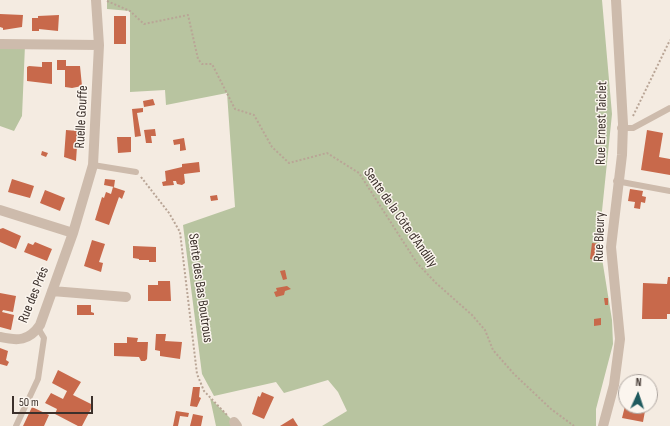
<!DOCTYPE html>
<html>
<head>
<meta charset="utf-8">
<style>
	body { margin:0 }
	#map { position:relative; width:670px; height:426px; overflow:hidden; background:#f4ebe1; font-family:"Sofia Sans Condensed",sans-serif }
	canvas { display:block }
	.north { position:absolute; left:618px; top:374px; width:40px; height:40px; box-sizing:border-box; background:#fbf5ee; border:1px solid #aea6a0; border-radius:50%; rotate:3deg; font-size:11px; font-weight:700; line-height:16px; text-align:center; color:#3b302b }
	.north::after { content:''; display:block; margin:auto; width:14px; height:18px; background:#1f5a5e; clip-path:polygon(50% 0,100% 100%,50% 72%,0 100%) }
	.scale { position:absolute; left:12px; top:396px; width:81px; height:18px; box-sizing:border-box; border:2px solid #3b302b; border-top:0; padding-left:5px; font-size:12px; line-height:14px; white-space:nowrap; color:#3b302b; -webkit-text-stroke:3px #fbf5ee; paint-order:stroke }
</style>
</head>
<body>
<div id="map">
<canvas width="670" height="426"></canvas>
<div class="north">N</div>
<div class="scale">50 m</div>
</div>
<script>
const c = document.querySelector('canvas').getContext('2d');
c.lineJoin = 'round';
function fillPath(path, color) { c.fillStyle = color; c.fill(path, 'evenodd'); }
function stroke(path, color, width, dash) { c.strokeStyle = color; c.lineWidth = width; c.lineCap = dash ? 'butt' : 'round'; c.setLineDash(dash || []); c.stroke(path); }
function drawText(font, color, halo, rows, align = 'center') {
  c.font = font + ' "Sofia Sans Condensed",sans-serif'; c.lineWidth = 3; c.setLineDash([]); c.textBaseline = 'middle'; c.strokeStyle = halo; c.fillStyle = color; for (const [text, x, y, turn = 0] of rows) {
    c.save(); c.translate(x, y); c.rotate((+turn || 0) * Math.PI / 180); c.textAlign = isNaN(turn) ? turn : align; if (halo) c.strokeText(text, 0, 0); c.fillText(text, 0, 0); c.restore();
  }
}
fillPath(new Path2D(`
	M107,0h495l10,114 -13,126 13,80 1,24 -17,65v17h-274l25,-15 -9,-19 -10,-12 -44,13 -8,-11 -62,14 -12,-22 -19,-149 52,-18 -8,-114 -61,12 -1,-15 -35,2v-81l-23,-2z
	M0,44l25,1 -3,71 -8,15 -14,-5z
	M210,398l24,24 3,4h-21z`), '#b8c4a0');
fillPath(new Path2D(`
	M0,14l23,1 -1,12 -19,3v-2l-3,-1z
	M59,15l-1,16 -19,-2v2h-7v-13h6v-2z
	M114,16h12v28h-12z
	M57,60h9v6h14l2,20 -10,2 -7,-1v-17h-8z
	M42,62h10v22l-25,-3v-14l2,-1 13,1z
	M153,99l2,6 -11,2 -1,-6z
	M143,108v4l-6,1 4,23 -6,1 -3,-28z
	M155,129l1,7h-5l1,7h-6l-2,-13z
	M66,130l12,1 -2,30 -12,-4z
	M647,130l16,3 -4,24 11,2v16l-29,-5z
	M117,137h14v15l-13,1z
	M184,138l2,12 -6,1v-7l-6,1 -1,-5z
	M42,151l6,2 -2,4 -5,-2z
	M199,162l1,10 -16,2 1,9 -3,2 -5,-1 -1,-3h-3l1,4 -11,1 -1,-4 4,-1 -1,-10 17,-4v-3z
	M12,179l22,7 -4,12 -22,-6z
	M105,179l10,1 -1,7 -10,-2z
	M113,187l12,4 -3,8 -3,-2 -10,28 -14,-5 7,-23 2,1 2,-6 5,2z
	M630,189l13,2 -1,5 4,1 -1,6 -4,-1 -1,7 -6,-1 1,-6 -7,-1z
	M45,190l20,8 -5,13 -20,-8z
	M217,195l1,5 -7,1 -1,-5z
	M3,228l18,8 -5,13 -16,-7v-13z
	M92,240l13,4 -6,18 4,1 -2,9 -17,-6z
	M35,242l17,7 -5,12 -23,-9 4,-9 5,2z
	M592,243l9,1 -3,16 -8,-1z
	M133,246l23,1v15h-7v-2h-10v-1l-6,-1z
	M285,270l2,9 -4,1 -3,-9z
	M668,277h2v37h-3v5h-25l1,-36 24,1z
	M158,281h12l1,20h-23v-16h10z
	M287,286l4,3 -6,2 -1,4 -8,2 -2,-5 3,-1 -1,-3z
	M0,293l16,3 -3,16 -10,-2 -1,2 12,3 -3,15 -11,-3z
	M604,298h4v7h-3z
	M77,305h14v7l3,1v2h-17z
	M601,318v7l-7,1v-7z
	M156,334h10l-1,7 17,1 -2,17 -20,-3v-5l-5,-1z
	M127,337l11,1 -1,4h11l-1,17 -2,2h-4l-2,-4 -25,-1v-13h13z
	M0,348l8,3 -2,9 3,2 -2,4 -7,-2z
	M58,370l23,12 -8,13 20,10 -11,21h-4l-23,-12 2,-5 -12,-6 6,-10 12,6 4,-8 -15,-8z
	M193,387h7l-1,10 2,1 -4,9 -7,-1z
	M262,392l12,5 -10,22 -12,-5 6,-18 2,1z
	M625,406l20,5 -2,11 -21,-4z
	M32,407l17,8 -5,11h-21z
	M176,411l13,2 -1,4 -8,-1 -2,10h-5z
	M193,414l10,2 -2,10h-11z
	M293,418l5,8h-18z`), '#c8694b');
stroke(new Path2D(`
	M107,1l23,10 14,13 44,-9 10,44 4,5h10l23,45 19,6 18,32 17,16 38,-10 32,20 58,90 19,20 36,32 13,15 8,20 21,24 37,35 23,17
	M633,116l37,-76
	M141,177l28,36 11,19 17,142 7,17 23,24`), '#b9a596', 2, [2, 2]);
stroke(new Path2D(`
	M620,128h13l37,-20
	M93,165l43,7
	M616,181l54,10
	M16,426l22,-47 6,-41 -6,-10`), '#cdbbac', 6);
stroke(new Path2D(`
	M0,44l99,1
	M0,210l73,23
	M52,291l74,6
	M0,337c18,4 29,4 40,-12l33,-92 20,-68 6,-120 -3,-45
	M234,422l3,4`), '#cdbbac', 10);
stroke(new Path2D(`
	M603,426l11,-41 6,-46 -9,-92 11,-92 1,-31 -7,-124`), '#cdbbac', 10);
drawText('14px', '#3b302b', '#fbf5ee', [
	["Ruelle Gouffe",82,117,-87],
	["Rue Ernest Taiclet",602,123,-89],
	["Sente de la Côte d'Andilly",400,218,55],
	["Rue Bleury",600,237,-88],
	["Sente des Bas Boutrous",200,288,82],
	["Rue des Prés",34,295,-68]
]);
</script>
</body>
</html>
